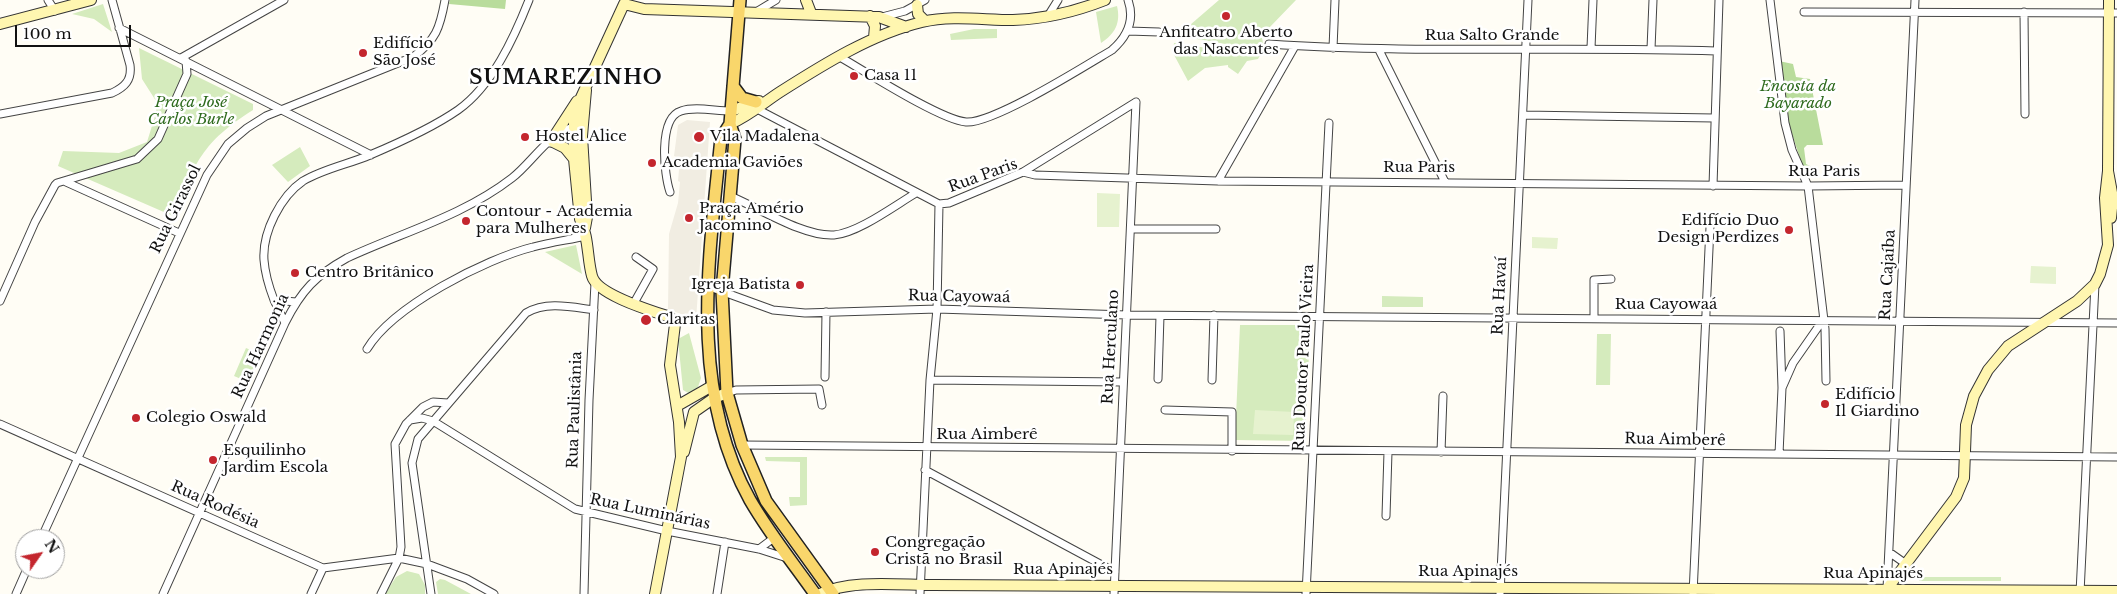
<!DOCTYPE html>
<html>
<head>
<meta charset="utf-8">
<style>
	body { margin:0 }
	#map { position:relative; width:2117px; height:594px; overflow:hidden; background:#fffdf5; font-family:"Libre Baskerville",serif }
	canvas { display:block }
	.north { position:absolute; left:15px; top:529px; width:50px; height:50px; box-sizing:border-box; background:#fff; border:1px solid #a0a0a0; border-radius:50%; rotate:57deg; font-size:14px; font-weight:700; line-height:20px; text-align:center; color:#111 }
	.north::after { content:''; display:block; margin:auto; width:18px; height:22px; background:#c4262e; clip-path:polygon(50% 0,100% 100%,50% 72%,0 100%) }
	.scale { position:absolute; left:15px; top:25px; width:116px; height:22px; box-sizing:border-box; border:2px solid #111; border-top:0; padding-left:6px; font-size:15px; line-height:18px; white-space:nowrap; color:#111; -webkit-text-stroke:4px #fff; paint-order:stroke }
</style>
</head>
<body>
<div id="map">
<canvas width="2117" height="594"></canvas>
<div class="north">N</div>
<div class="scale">100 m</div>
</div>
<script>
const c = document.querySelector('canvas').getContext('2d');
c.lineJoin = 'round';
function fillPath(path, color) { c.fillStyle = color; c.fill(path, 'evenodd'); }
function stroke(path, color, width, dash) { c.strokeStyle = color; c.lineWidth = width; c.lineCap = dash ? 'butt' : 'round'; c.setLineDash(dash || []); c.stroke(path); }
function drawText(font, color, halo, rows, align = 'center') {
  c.font = font + ' "Libre Baskerville",serif'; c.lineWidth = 5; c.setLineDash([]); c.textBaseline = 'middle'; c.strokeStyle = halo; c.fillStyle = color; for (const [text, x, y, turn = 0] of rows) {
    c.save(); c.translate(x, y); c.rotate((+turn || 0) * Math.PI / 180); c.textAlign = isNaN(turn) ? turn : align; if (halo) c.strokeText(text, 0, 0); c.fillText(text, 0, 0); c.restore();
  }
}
fillPath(new Path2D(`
	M1219,0h77l-28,29h-10v7l4,2 2,10 -6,11 -11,2 -9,13 -10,-7v-2l-23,3 -17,13 -15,-28 1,-10 60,9 3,-6 -69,-12v-2l22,-7z
	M103,4l9,28 -18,-13 -22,-5z
	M1117,6c4,17 -2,28 -16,37l-5,-31z
	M974,29h23v9l-46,2 -1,-6z
	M139,48l114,56v6c-52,33 -57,52 -80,106l-115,-50 5,-15 56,2 28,-11 9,-29v-12l-14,-22z
	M300,147l10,19 -22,16 -16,-17z
	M576,245l6,29 -37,-22z
	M1382,296l41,1v10h-41z
	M1240,325h65l5,6 -5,110 -70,-1z
	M689,333l12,45 -3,9 -8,7 -7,-4 -5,-51z
	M1597,334h14l-1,51h-14z
	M246,348l14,6 -12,28 -14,-6z
	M765,457h42v48l-17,1 -1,-9h11v-35l-34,-1z
	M407,571l12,3 6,11v9h-40l11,-17z
	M1919,577h82v4h-82z
	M440,579l5,1 26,14h-33l-2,-12z`), '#d5ebbd');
fillPath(new Path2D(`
	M450,0h56l-1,9 -56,-5z
	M1779,61l14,3 3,13 14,2 13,66h-16l-3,3 2,16 6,3 1,7 -8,-1 -16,-48z`), '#b9dc9c');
fillPath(new Path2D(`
	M1097,193l23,1 -1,33h-22z
	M1532,237l26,1 -1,11 -25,-1z
	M2031,266l25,1v17l-26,-1z
	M1255,410l39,2 -1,23 -40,-1z`), '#e6f2cf');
fillPath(new Path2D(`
	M687,120l23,2 -14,198 -28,-11 1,-75 9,-31 2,-21 -2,-1 2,-23 -6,-2 4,-31z`), '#f1ede2');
const street = new Path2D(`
	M48,0l7,11
	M1770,0l15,123 7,27 16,36 17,143 1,52
	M756,12l20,-12
	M1804,12l313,1
	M2024,12l1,102
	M1048,16l10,-16
	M882,17l23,-6 20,-11
	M119,28l252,127
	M1128,31l31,1
	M1269,44c149,10 298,2 447,7
	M1333,48l2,-48
	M1591,48l2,-48
	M1651,49l2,-49
	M1379,50l66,132
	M840,57c26,15 101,63 126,65 27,2 119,-56 146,-72 16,-14 23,-30 16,-50
	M181,58l103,-58
	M757,109l182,95 10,-1 74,-31 12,3 183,6 590,5 98,-1
	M0,114l112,-21c13,-6 20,-13 18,-28l-18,-65
	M1523,115l191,3
	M550,143l18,-7h10
	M1023,172l113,-70
	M1218,181l77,-135
	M66,182l113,51
	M1713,186l6,-186
	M670,192c-6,-17 -12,-74 11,-81 14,-5 34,0 50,0
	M730,196c29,12 74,41 104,39 24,-2 60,-29 82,-42
	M1131,229h85
	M707,286l66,24 32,3 132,-4 190,6 990,8
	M274,300c-5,-13 -9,-26 -10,-40 -2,-28 17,-64 39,-79 20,-12 46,-17 67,-26 26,-11 65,-29 88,-45 34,-24 56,-72 71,-110
	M0,301l35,-79 20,-37 2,-2 80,-24 21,-20 29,-65 -1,-13
	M634,303l19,-34 -17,-12
	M1594,318v-38l17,-1
	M285,323l-11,-23 22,2
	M1780,331l2,57
	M367,349c26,-43 118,-90 166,-102 18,-5 35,-7 53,-11
	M825,377l1,-65
	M1158,379l2,-63
	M930,380l193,2
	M1212,380l2,-65
	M727,393l9,-3 83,-1 3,16
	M1165,410l67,2v39
	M410,420l12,-2 11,3 142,88 92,22 92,18 28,9
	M0,424l323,144 76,-10 28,6 40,15 27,15
	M742,445l1375,12
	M1441,452l2,-56
	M1779,454l3,-66 11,-25 30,-43
	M925,470l190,102
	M1386,516l2,-64
	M41,539l166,-364 21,-31 19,-16 19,-12 147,-59c23,-17 27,-29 32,-57
	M759,549l16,-12
	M1889,552l17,12
	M1887,589l28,-589
	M2080,593l15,-309
	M16,594l11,-25
	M163,594l122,-271c16,-32 31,-48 62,-65 56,-26 116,-42 165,-80 20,-15 40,-50 65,-51
	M311,594l12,-26
	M381,594l18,-36 2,-11 -6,-103 11,-20 17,-17 10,-5 15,1
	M431,594l-19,-131 6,-24 108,-126c21,-12 45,-6 68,-3
	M584,594l5,-194 6,-117
	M717,594l8,-52
	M920,594l10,-214 7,-71 2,-105
	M1114,594l22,-492
	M1306,594l23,-471
	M1500,594l28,-594
	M1693,594l17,-367`);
const secondary = new Path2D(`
	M806,0l5,13
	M2109,0l-1,171 5,27 -2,20
	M917,5l1,9 7,7
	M870,16l5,10 -1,12
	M0,24l91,-24
	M731,111l28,-10
	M730,124c19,-8 33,-21 50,-32 44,-28 92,-58 142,-70 30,-7 61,-2 91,-2 31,-1 64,-9 92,-20
	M553,138l24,-37
	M553,142l12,6 9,11
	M585,228l2,-11 -5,-81 4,-46
	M677,406l35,-20
	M684,452l10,-40 20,-14 13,-5
	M1884,593l72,-96 8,-19 2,-53 8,-29 14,-26 20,-24 69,-45 18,-17 5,-10 8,-29 -3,-47 3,-27
	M655,594l26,-137 -2,-35 -9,-57 5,-41 -5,-7c-18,-6 -73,-22 -78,-41 -5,-18 -3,-39 -12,-57l-6,-60v-40l4,-15 46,-100 20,5 235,8 27,10
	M820,594c30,-15 79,-9 113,-9l1184,6`);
const primary = new Path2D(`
	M740,0l-10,124 5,15 -13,152 5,102 15,52 24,56 67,93
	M733,86l9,12 14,4
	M730,124l-9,14c-12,121 -33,250 29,362 19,33 43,63 65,94`);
stroke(street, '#444', 9);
stroke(secondary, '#333', 12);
stroke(primary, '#222', 14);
stroke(street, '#fff', 7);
stroke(secondary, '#fff6b0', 10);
stroke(primary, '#f9d66b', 11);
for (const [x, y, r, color] of [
	[1226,16,5,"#c4262e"],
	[363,53,5,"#c4262e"],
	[854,76,5,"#c4262e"],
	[525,137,5,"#c4262e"],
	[699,137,6,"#c4262e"],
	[652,163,5,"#c4262e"],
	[689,218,5,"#c4262e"],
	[466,221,5,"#c4262e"],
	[1789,230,5,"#c4262e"],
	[295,273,5,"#c4262e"],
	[800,285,5,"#c4262e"],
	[646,320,6,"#c4262e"],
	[1825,404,5,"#c4262e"],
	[136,418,5,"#c4262e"],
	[213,460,5,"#c4262e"],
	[875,552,5,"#c4262e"]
]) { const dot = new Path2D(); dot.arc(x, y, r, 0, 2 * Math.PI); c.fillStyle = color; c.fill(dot); stroke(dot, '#fff', 2); }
drawText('15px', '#111', '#fff', [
	["Anfiteatro Aberto",1226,33,"center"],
	["das Nascentes",1226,50,"center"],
	["Edifício",373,44],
	["São José",373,61],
	["Casa 11",864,76],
	["Hostel Alice",535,137],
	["Vila Madalena",710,137],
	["Academia Gaviões",662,163],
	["Praça Amério",699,209],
	["Jacomino",699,226],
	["Contour - Academia",476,212],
	["para Mulheres",476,229],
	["Edifício Duo",1779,221,"right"],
	["Design Perdizes",1779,238,"right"],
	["Centro Britânico",305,273],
	["Igreja Batista",790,285,"right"],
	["Claritas",657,320],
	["Edifício",1835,395],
	["Il Giardino",1835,412],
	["Colegio Oswald",146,418],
	["Esquilinho",223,451],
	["Jardim Escola",223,468],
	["Congregação",885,543],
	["Cristã no Brasil",885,560]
], 'left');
drawText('15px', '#111', '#fff', [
	["Rua Salto Grande",1492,36],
	["Rua Paris",1419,168],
	["Rua Paris",1824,172],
	["Rua Paris",983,176,-20],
	["Rua Girassol",176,209,-64],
	["Rua Cajaíba",1888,275,-87],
	["Rua Havaí",1500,296,-87],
	["Rua Cayowaá",959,297,1],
	["Rua Cayowaá",1666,305],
	["Rua Harmonia",261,346,-65],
	["Rua Herculano",1111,347,-87],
	["Rua Doutor Paulo Vieira",1304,358,-87],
	["Rua Paulistânia",575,410,-88],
	["Rua Aimberê",987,435],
	["Rua Aimberê",1675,440,1],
	["Rua Rodésia",215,505,24],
	["Rua Luminárias",650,512,12],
	["Rua Apinajés",1063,570],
	["Rua Apinajés",1468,572],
	["Rua Apinajés",1873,574]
]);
drawText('italic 15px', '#2f6b1f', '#fff', [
	["Encosta da",1798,87],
	["Bayarado",1798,104],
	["Praça José",191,103],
	["Carlos Burle",191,120]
]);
c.letterSpacing = '1px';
drawText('bold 20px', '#111', '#fff', [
	["SUMAREZINHO",566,78]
]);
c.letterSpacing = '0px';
</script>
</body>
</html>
